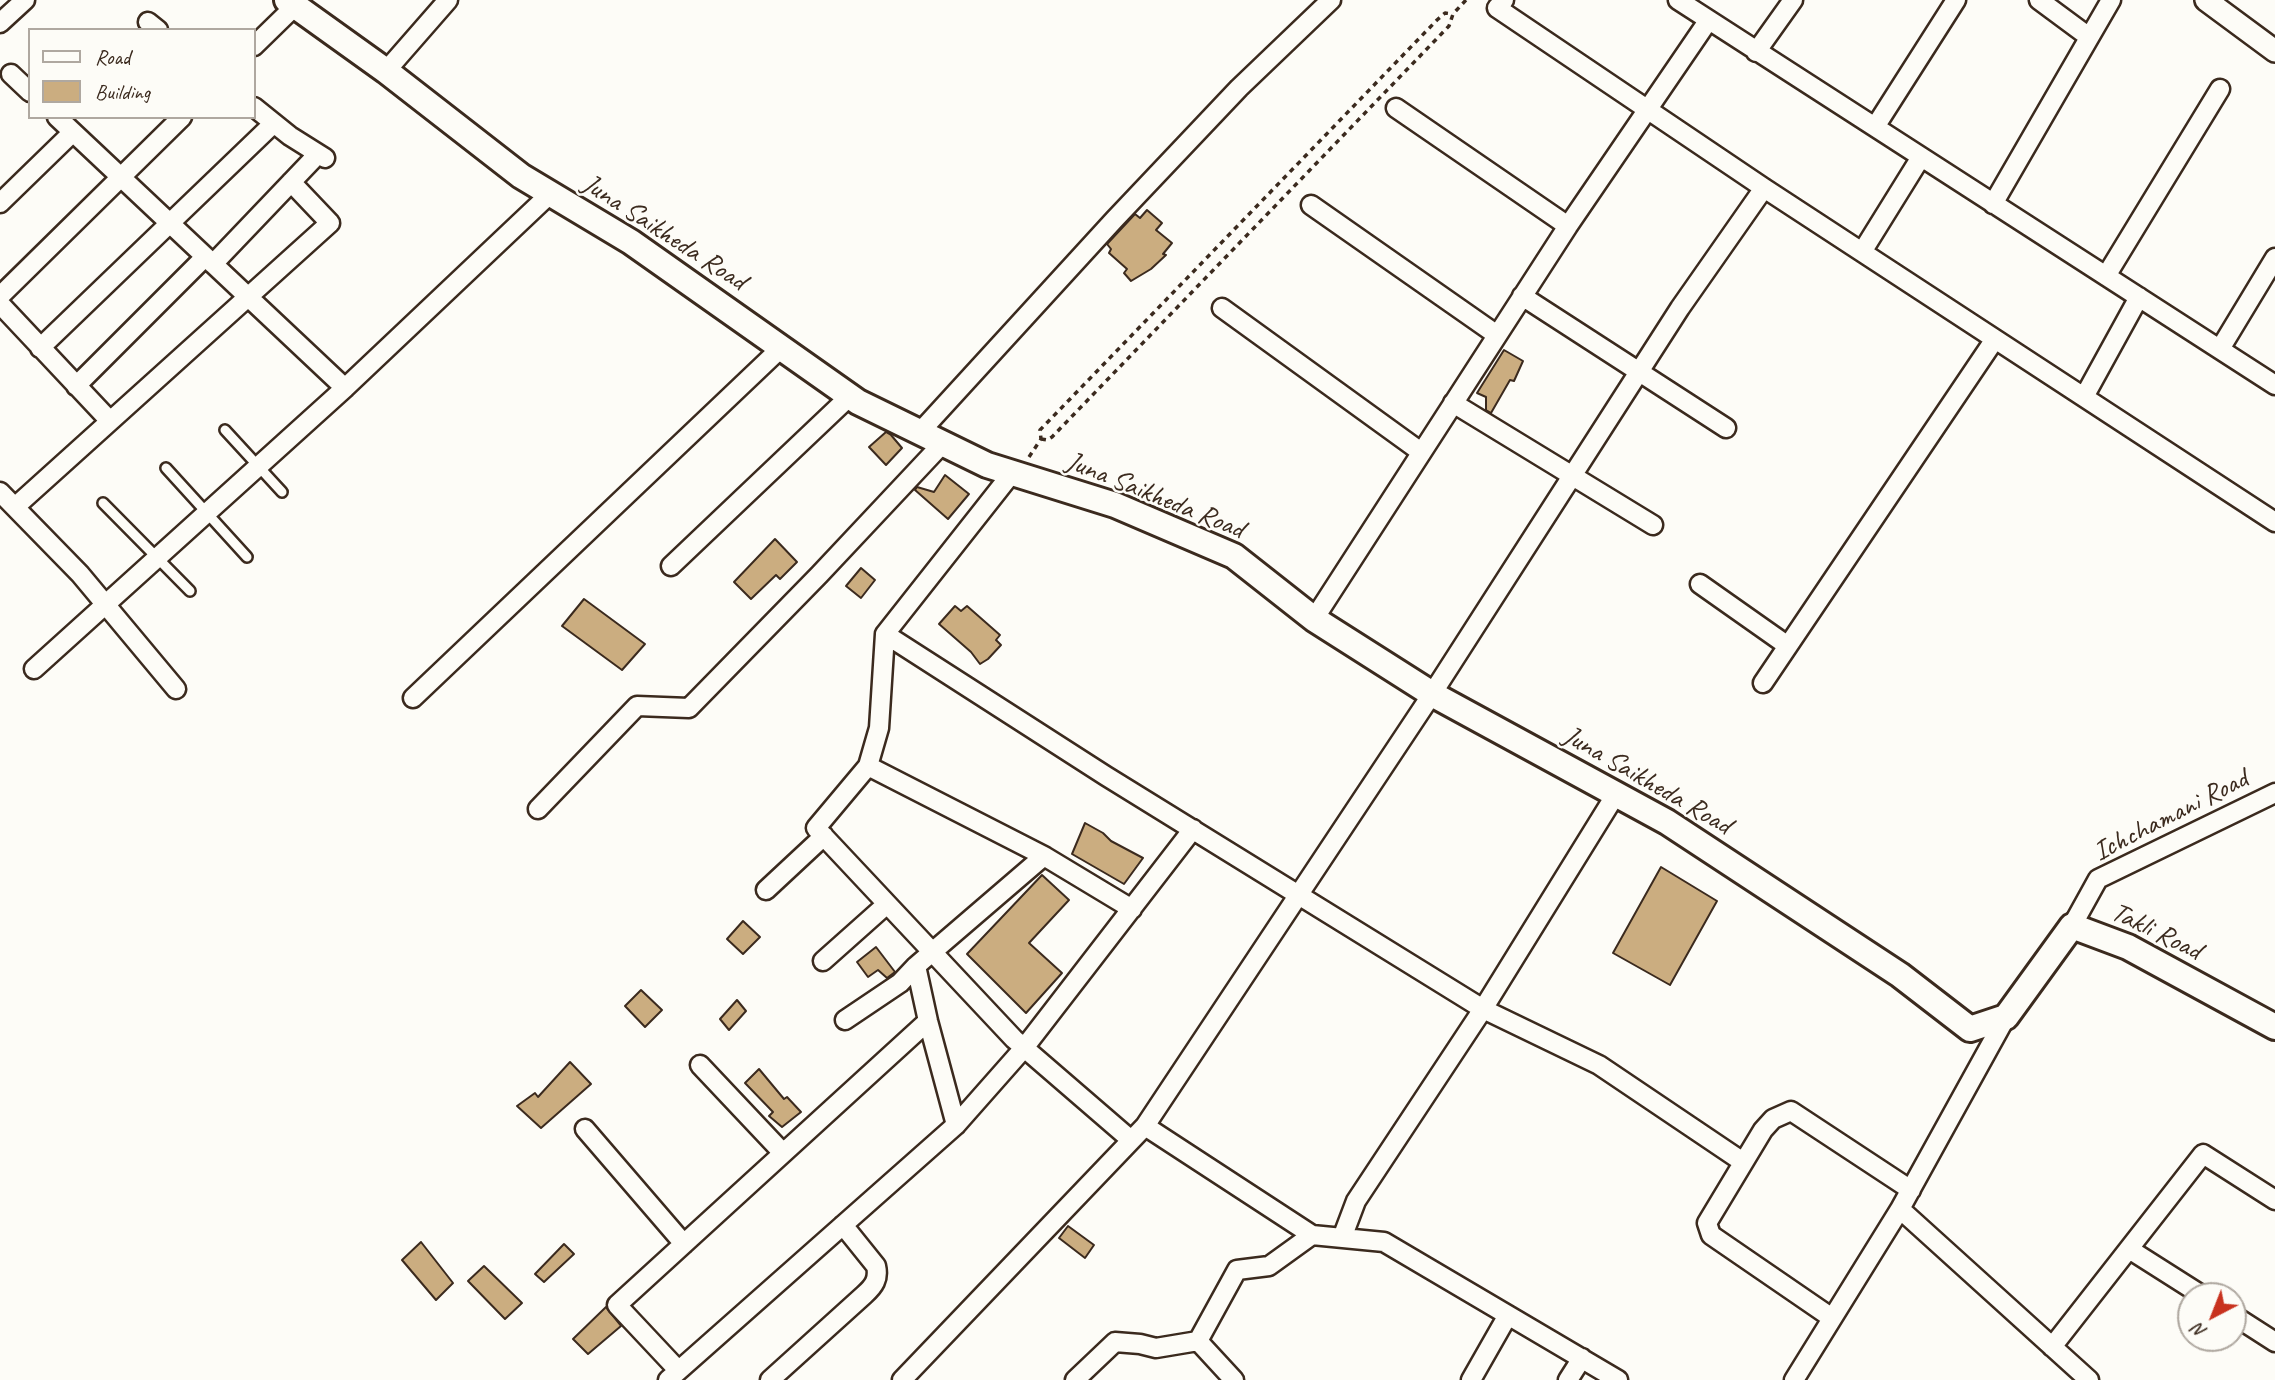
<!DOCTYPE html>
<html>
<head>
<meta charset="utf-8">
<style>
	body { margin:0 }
	#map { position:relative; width:2275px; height:1380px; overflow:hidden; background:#fdfcf7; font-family:Caveat,sans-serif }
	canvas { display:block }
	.legend { position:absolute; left:28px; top:28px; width:228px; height:91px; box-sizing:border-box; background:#fdfcf7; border:2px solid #afa8a0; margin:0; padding:9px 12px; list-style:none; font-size:21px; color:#3b2a1e }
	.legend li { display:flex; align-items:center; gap:14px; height:35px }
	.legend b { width:35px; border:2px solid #afa8a0 }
	.north { position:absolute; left:2177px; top:1282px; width:70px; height:70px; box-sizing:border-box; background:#fdfcf7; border:2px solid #afa8a0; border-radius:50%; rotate:222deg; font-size:19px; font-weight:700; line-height:28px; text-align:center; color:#3b2a1e }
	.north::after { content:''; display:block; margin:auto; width:24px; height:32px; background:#c8321e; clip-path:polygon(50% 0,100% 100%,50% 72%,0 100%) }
</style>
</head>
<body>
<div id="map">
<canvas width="2275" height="1380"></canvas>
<ul class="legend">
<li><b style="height:9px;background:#fdfcf7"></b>Road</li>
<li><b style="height:19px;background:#cbad80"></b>Building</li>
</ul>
<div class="north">N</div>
</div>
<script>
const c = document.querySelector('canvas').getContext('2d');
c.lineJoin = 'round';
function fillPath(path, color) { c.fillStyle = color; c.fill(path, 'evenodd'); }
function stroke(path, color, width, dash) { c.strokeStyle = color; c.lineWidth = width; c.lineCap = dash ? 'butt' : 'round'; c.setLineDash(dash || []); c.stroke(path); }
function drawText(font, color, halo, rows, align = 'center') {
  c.font = font + ' Caveat,sans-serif'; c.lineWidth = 5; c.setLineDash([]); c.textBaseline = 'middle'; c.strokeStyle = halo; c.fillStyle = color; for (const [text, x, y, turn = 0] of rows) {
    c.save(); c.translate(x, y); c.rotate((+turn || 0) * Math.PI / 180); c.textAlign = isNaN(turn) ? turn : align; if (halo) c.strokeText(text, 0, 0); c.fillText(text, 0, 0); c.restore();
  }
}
const building = new Path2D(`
	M1147,210l15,13 -6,7 16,13 -9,11 3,1 -15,14 -20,12 -7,-8 3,-4 -18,-16 2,-4 -4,-5 28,-30 5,4z
	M1504,350l19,11 -9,20 -4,-1 -19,33 -5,-3v-13l-9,-4z
	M886,432l5,3 11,13 -16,17 -17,-18z
	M945,475l24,19 -21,25 -33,-29 2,-3 17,5z
	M775,539l22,23 -17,17 -4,-4 -25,24 -17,-17z
	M861,568l14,12 -14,18 -15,-12z
	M584,599l61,45 -23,26 -60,-44z
	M955,606l6,5 6,-5 33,29 -4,5 5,5 -13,14 -8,5 -9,-12 -32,-28z
	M1085,823l18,10 8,8 32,17 -19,26 -52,-30z
	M1661,867l56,34 -47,84 -57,-32z
	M1042,875l27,25 -40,43 33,30 -36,40 -59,-59z
	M743,921l17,16 -17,17 -16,-15z
	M876,947l19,25 -8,6 -9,-8 -10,7 -11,-15z
	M641,990l21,20 -17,17 -20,-21z
	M737,1000l9,11 -17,19 -9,-11z
	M570,1062l21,22 -50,44 -24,-22 18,-13 3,4z
	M759,1069l25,30 3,-2 14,15 -19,15 -13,-11 4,-4 -28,-29z
	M1068,1226l26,19 -9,13 -26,-20z
	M421,1242l32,41 -17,17 -34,-40z
	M564,1244l10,10 -30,28 -9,-8z
	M484,1266l38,37 -17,16 -37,-38z
	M606,1307l15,19 -33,28 -15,-15z`);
fillPath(building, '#cbad80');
stroke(building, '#3b2a1e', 2);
const service = new Path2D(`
	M225,430l57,62
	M166,468l81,89
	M103,503l87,88`);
const minor = new Path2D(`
	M1504,0l-7,8 267,180 511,334
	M1678,0l597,385
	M2039,0l50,37
	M148,22l10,8
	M0,23l25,-23
	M254,46l41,-40
	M1756,52l37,-52
	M386,71l62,-71
	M11,74l19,18
	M254,107l36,29 35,22
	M1396,108l172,118
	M57,117l288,271
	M1875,127l81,-127
	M0,203l73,-71
	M1993,204l118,-204
	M1311,205l186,130
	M1862,252l59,-95
	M213,264l105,-110
	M2106,276l114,-187
	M0,296l182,-179
	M1522,296l204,132
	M0,304l110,117
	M1222,308l199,144
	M40,348l234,-225
	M2220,349l55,-91
	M76,386l129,-129
	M2084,397l55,-100
	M1453,403l200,122
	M920,432l194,-212 125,-132 92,-88
	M1012,473l-127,161 -6,94 -11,38 -52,62 198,211 117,101
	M0,492l80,82 96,115
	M15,507l315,-284 -39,-41
	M671,566l179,-170
	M1700,584l88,62
	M1314,619l254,-393 140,-205
	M885,634l221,142 377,233 -127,192 -14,37
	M34,669l311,-281 205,-194
	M1763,683l232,-344
	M413,698l368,-350
	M868,766l176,90 88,53
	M1616,794l-133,215 116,56 144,97
	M538,809l99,-103 52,2 130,-133 124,-132
	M766,890l58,-54
	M2072,926l26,-47 177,-86
	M823,961l64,-57
	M916,966l12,55 28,104
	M2006,1017l-106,192 189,171
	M845,1020l55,-37 16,-17 128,-110
	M700,1065l83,88
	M1145,1126l287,-432 248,-386 84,-120
	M585,1129l99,115
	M2129,1249l74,47
	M2233,1315l42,27
	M1832,1318l-121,-83 -4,-12 56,-93 10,-11 18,-8 120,79
	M1198,1341l39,-71 32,-4 43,-31
	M2052,1347l151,-193 72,46
	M678,1370l-61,-65 311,-284
	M668,1380l288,-255 68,-77 169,-219
	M770,1380l94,-85c10,-9 15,-16 12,-29l-33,-41
	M902,1380l243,-254 167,109 72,7 234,138
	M1075,1380l40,-38 25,2 16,4 42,-7 36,39
	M1471,1380l37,-65
	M1568,1380l14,-22
	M1794,1380l106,-171`);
const tertiary = new Path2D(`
	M2206,0l69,51`);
const secondary = new Path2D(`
	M287,0l99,71 135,105 110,66 227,160 129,63 128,40 119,51 80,63 118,75 235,128 233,153 70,54 36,-12 66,-91 56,21 147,80`);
stroke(service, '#3b2a1e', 14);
stroke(minor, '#3b2a1e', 23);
stroke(tertiary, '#3b2a1e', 26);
stroke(secondary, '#3b2a1e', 30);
stroke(new Path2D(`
	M1041,439l6,1 5,-3 397,-411 4,-12 13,-14
	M1029,457l12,-18 -1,-9 397,-410 8,-7 8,1`), '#3b2a1e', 3.5, [5, 5]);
stroke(service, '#fdfcf7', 9);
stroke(minor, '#fdfcf7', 18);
stroke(tertiary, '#fdfcf7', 21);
stroke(secondary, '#fdfcf7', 24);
drawText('28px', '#3b2a1e', '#fdfcf7', [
	["Juna Saikheda Road",664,233,33],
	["Juna Saikheda Road",1155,496,22],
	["Juna Saikheda Road",1647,781,30],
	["Ichchamani Road",2171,816,-27],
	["Takli Road",2156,932,26]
]);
</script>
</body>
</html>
